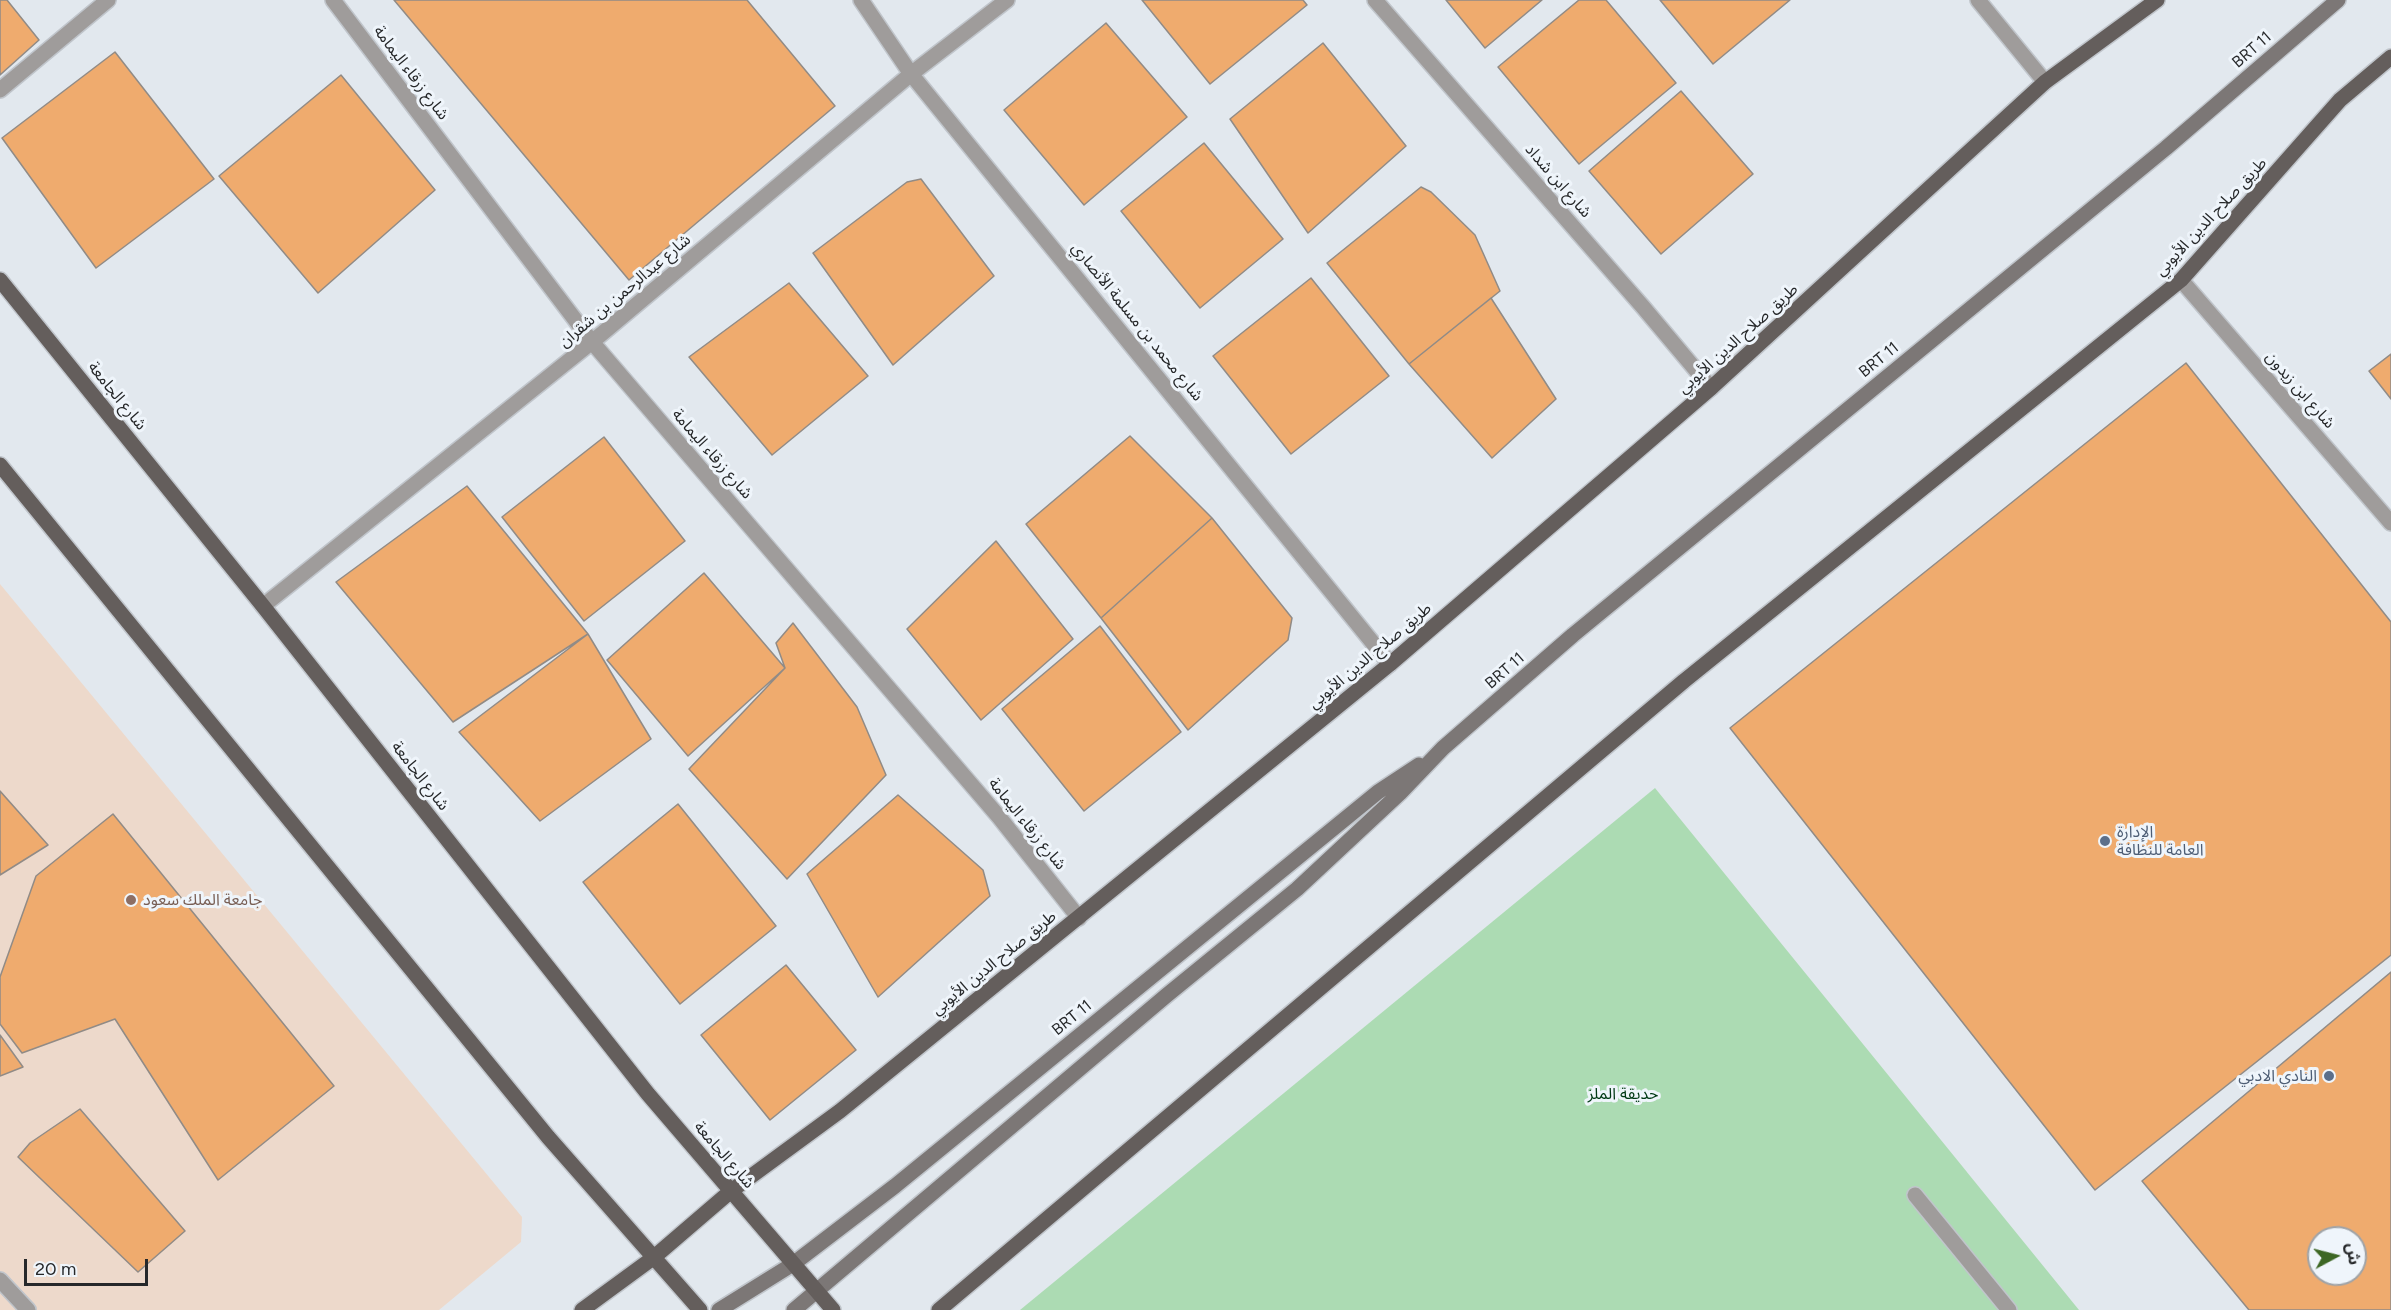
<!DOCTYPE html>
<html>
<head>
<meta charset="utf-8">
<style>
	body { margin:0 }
	#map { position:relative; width:2391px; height:1310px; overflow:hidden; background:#e2e8ee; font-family:Figtree,"Noto Sans Arabic",sans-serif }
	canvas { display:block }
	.north { position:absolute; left:2307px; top:1226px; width:60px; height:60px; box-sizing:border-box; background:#eff5fb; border:2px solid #9fa3a7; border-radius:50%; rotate:83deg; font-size:16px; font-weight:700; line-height:24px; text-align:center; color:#26282a }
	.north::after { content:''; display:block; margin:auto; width:21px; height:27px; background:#3d6724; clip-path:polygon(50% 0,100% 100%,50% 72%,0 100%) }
	.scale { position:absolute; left:24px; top:1259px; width:124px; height:27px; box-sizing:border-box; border:3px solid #26282a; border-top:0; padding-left:8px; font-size:18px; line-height:21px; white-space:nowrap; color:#26282a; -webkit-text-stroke:4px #eff5fb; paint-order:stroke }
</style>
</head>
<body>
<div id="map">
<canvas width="2391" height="1310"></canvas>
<div class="north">ش</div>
<div class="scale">20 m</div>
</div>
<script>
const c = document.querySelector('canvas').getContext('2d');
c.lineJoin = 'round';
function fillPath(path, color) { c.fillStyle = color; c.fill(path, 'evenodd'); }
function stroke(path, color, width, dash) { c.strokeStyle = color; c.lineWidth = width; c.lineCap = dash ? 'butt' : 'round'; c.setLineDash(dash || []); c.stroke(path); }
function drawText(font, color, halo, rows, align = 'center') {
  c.font = font + ' Figtree,"Noto Sans Arabic",sans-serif'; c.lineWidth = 6; c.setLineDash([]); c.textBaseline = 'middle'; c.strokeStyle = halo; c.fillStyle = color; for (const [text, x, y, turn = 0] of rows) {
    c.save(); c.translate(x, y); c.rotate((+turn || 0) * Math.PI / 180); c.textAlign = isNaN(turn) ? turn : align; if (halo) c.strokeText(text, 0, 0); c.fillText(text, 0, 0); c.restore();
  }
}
fillPath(new Path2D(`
	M0,584l522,633 -1,25 -82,68h-439z`), '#edd9cb');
fillPath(new Path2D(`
	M1655,788l424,522h-1059z`), '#acdbb3');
const building = new Path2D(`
	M0,0h7l32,40 -39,35z
	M394,0h353l88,106 -206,174z
	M1142,0h161l4,5 -97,79z
	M1446,0h96l-57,48z
	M1579,0h27l70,83 -97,81 -81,-97z
	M1660,0h130l-77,64z
	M1106,23l81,94 -103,88 -80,-95z
	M1323,43l83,103 -98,87 -78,-114z
	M115,52l99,127 -118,89 -94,-130z
	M341,75l94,115 -117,103 -99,-117z
	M1681,91l72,83 -92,80 -72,-83z
	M1204,143l79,96 -83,69 -79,-97z
	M921,179l73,97 -101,89 -80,-112 94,-71z
	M1421,187l10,5 44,43 25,56 -91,73 -82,-101z
	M1311,278l78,98 -98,78 -78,-98z
	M789,283l79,93 -96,79 -83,-98z
	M1491,298l65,101 -64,59 -83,-94z
	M2391,354v45l-22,-28z
	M2186,363l205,259v333l-296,235 -365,-462z
	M1130,436l82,82 -111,100 -75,-94z
	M604,437l81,104 -101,80 -82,-104z
	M467,486l121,148 -135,88 -117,-140z
	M1212,518l80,100 -4,22 -100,90 -87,-112z
	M996,541l77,98 -92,81 -74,-91z
	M704,573l81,95 -97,88 -81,-96z
	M793,623l64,84 29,68 -99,104 -98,-110 96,-101 -9,-25z
	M1100,626l81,106 -97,79 -82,-102z
	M588,634l63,105 -111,82 -81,-89z
	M0,791l48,54 -48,30z
	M898,795l85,75 7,26 -112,101 -71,-123z
	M678,804l98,122 -96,78 -97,-122z
	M113,814l221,272 -116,94 -103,-161 -93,34 -22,-29v-47l36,-101z
	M786,965l70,85 -86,70 -69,-85z
	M2391,972v338h-142l-107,-129zM2319,1238h36v36h-36z
	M0,1035l23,32 -23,9z
	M80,1109l105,122 -47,41 -120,-115 12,-14z`);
fillPath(building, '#efab6e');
stroke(building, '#918b86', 1.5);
const lane = new Path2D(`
	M1915,1195l94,115
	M0,1280l28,30`);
const street = new Path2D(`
	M333,0l259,342 407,475 80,101
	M861,0l50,74 479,590
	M1375,0l268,307 68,81
	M1978,0l67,82
	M0,90l108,-90
	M2181,280l210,243
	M263,606l329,-264 319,-268 96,-74`);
const secondary = new Path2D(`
	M719,1310l74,-46 102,-78 483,-394 41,-27
	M794,1310l373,-315 130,-106 103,-96 43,-45 130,-113 593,-487 172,-148`);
const primary = new Path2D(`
	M0,280l263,326 385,488 185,216
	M0,465l548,672 152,173
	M582,1310l71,-52 78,-67 109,-80 550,-447 321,-276 334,-306 112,-82
	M939,1310l745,-629 497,-401 159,-180 51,-43`);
stroke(lane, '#c0c5cb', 18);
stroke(street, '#c0c5cb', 18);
stroke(secondary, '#c0c5cb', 18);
stroke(primary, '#c0c5cb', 18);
stroke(lane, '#9f9c9b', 15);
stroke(street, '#9f9c9b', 15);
stroke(secondary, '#7c7776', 15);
stroke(primary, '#645e5c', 15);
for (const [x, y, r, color] of [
	[2105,841,6,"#5c6f8a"],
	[131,900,6,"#8d6e63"],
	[2329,1076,6,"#5c6f8a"]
]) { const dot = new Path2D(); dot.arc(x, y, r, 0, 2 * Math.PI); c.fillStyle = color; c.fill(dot); stroke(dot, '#eff5fb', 2); }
drawText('16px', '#26282a', '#eff5fb', [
	["BRT 11",2252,50,-41],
	["شارع زرقاء اليمامة",411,73,53],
	["شارع ابن شداد",1558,181,49],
	["طريق صلاح الدين الأيوبي",2211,217,-47],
	["شارع عبدالرحمن بن شقران",625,291,-40],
	["شارع محمد بن مسلمة الأنصاري",1137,322,51],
	["طريق صلاح الدين الأيوبي",1738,339,-42],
	["BRT 11",1879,360,-39],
	["شارع ابن زيدون",2300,390,49],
	["شارع الجامعة",117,396,51],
	["شارع زرقاء اليمامة",712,454,49],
	["طريق صلاح الدين الأيوبي",1370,656,-40],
	["BRT 11",1505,671,-41],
	["شارع الجامعة",420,776,52],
	["شارع زرقاء اليمامة",1027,824,51],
	["طريق صلاح الدين الأيوبي",994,963,-39],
	["BRT 11",1072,1018,-39],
	["شارع الجامعة",724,1155,49]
]);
drawText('16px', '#4e5e75', '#eff5fb', [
	["الإدارة",2117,832],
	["العامة للنظافة",2117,850],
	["النادي الادبي",2317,1076,"right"]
], 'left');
drawText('16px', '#785e54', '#eff5fb', [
	["جامعة الملك سعود",143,900]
], 'left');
drawText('16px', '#003914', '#eff5fb', [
	["حديقة الملز",1623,1094]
]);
</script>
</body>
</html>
